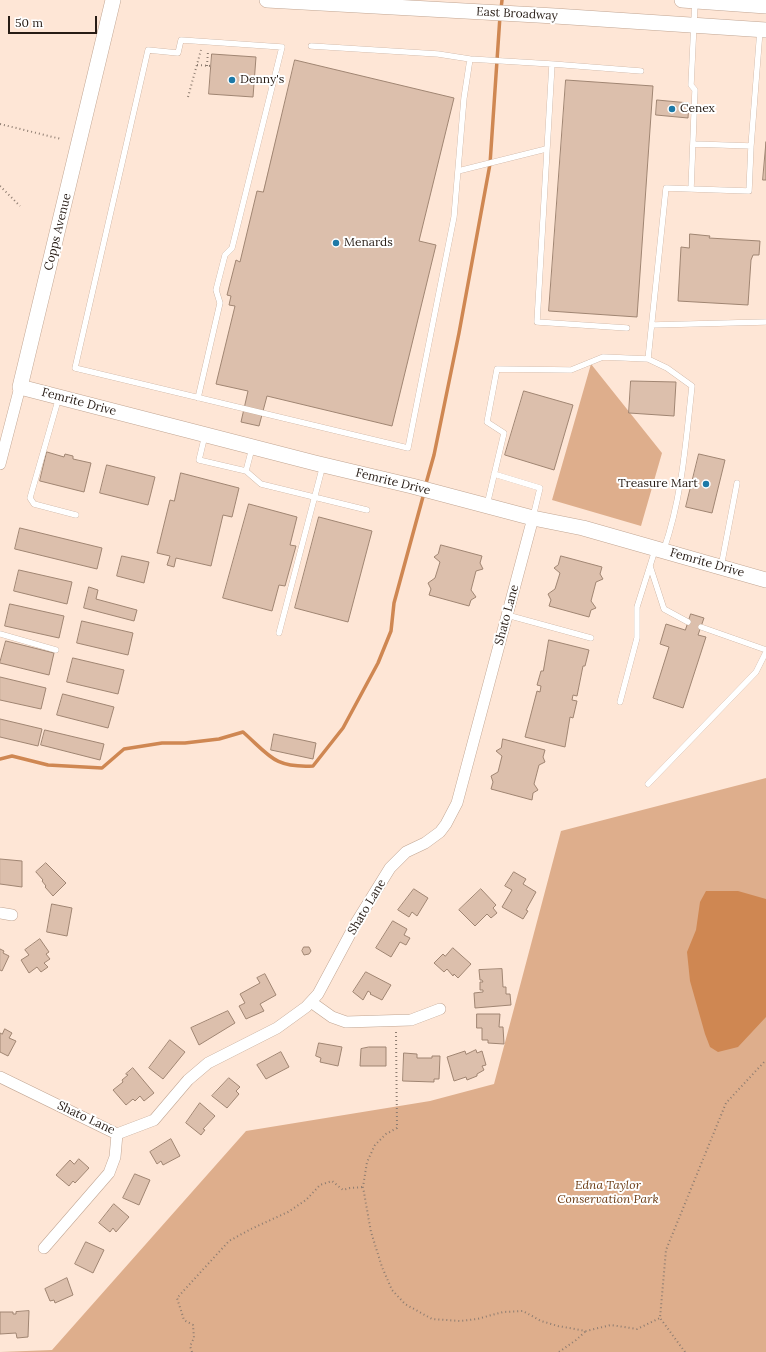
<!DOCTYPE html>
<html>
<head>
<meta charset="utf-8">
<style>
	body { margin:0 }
	#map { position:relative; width:766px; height:1352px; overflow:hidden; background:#fee6d6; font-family:Lora,serif }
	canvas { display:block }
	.scale { position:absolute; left:8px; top:16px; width:89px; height:18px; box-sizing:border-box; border:2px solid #271c15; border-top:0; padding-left:5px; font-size:12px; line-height:14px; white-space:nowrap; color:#271c15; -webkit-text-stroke:3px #fff; paint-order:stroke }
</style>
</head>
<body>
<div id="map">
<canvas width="766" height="1352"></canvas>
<div class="scale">50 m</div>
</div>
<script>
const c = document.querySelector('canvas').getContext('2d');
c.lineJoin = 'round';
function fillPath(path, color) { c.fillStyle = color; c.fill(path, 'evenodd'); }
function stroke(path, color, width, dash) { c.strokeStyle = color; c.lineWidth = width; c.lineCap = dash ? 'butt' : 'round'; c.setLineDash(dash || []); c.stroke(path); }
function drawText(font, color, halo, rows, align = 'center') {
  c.font = font + ' Lora,serif'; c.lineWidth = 4; c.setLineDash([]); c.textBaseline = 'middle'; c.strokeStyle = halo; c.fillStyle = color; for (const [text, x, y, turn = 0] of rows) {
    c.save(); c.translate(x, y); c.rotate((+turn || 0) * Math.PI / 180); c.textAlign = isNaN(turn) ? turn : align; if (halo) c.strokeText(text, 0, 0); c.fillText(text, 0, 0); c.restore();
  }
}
fillPath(new Path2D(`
	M591,364l71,89 -21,73 -89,-26z
	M766,778v574h-766l52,-2 194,-219 184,-30 64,-17 67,-253z`), '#deae8c');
fillPath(new Path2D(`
	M706,891h32l28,8v118l-28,30 -20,5 -8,-5 -5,-13 -15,-53 -3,-29 9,-22 4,-28z`), '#cf8752');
stroke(new Path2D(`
	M501,9l1,-9
	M425,487l9,-32 25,-122 31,-169 10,-148
	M0,759l12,-3 36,9 54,3 22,-19 38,-6h23l34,-4 24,-7c27,24 31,36 70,34l30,-38 35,-65 13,-32 3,-28 30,-110`), '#cf8752', 3.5);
const building = new Path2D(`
	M212,54l44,3 -3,40 -44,-3z
	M295,60l159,38 -35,143 17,4 -44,181 -125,-30 -8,30 -18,-4 7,-31 -32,-7 19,-78 -6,-1 2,-9 -4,-1 9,-35 4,2 17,-71 6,1z
	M566,80l87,6 -16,231 -88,-6z
	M657,100l32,3 -1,15 -32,-3z
	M766,142v38h-3z
	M690,234l20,2 -1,2 51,3 -1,14h-6l-2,5 -3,45 -70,-4 3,-54 8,1z
	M631,381l45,1 -2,34 -45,-3z
	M524,391l49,14 -19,65 -49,-15z
	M47,452l17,5 1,-3 8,2v3l18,4 -7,29 -44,-11z
	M699,454l26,6 -13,53 -26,-6z
	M107,465l48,12 -7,28 -48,-12z
	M181,473l58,15 -7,29 -9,-2 -12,51 -35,-8 -2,9 -7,-2 3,-9 -13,-3 13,-53 4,1z
	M249,504l48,13 -7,28 6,1 -11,40 -6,-1 -7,26 -49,-13z
	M319,517l53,14 -24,91 -53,-14z
	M20,528l82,20 -5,21 -82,-20z
	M441,545l41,11 -2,7 3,6 -7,2 -5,19 5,7 -5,3 -2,6 -40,-11 2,-6 -3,-6 7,-5 5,-16 -6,-5 4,-3z
	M122,556l27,6 -5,21 -27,-7z
	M561,556l41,11 -2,7 3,5 -7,3 -5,19 5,7 -5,2 -2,7 -40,-11 2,-6 -3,-6 7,-5 5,-16 -6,-5 4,-3z
	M19,570l53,12 -5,22 -53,-13z
	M89,587l9,3 -2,9 41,11 -3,11 -50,-13z
	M10,604l54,12 -5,22 -54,-12z
	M691,614l13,4 -6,17 8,2 -23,71 -30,-10 16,-51 -9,-3 6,-20 19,6z
	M82,621l51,12 -5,22 -51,-12z
	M549,640l40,10 -4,16h-2l-6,30 -4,-1 -1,5 5,1 -4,17 -3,-1 -5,30 -40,-10 12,-46 3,1 1,-6 -4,-1 4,-14h2z
	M6,641l48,12 -5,22 -49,-12z
	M73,658l51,12 -6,24 -51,-12z
	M0,677l46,11 -5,21 -41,-9z
	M63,694l51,13 -6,21 -51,-13z
	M0,719l42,10 -4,17 -38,-9z
	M45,730l59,14 -4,16 -59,-15z
	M274,734l42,9 -3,16 -42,-9z
	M503,739l42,11 -2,7 2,5 -6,3 -5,19 4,6 -5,3 -1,7 -41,-11 2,-7 -2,-6 7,-4 4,-16 -6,-5 5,-3z
	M0,859l22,2v26l-22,-3z
	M46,863l20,20 -13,13 -8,-9 1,-1 -4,-5 1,-1 -7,-8z
	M514,872l12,7 -3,5 13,8 -10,18 2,1 -5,8 -21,-12 10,-17 -7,-4z
	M414,889l14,9 -11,18 -5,-4 -3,5 -11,-7z
	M481,889l15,16 -3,3 4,5 -6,5 -4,-4 -12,12 -16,-16z
	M52,904l20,4 -5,28 -20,-4z
	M393,921l14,8 -3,6 6,3 -4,7 -6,-3 -9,15 -15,-9z
	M40,939l9,13 -3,2 4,5 -6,4 4,4 -7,5 -4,-5 -8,6 -8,-13 8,-5 -4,-5z
	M304,947h5l2,4 -2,3 -5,1 -2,-4z
	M453,948l18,16 -13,14 -4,-4 -1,2 -6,-7 -3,3 -10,-9 9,-9 2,2z
	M0,949l4,2 -1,2 6,3 -7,15 -2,-1z
	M502,969l1,18h3v7h4l1,11 -36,3 -1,-15 9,-1v-2h-3v-8h3l-1,-2h-2l-1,-10z
	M366,972l25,13 -9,15 -12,-6 1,-1 -3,-2 -5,9 -10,-8z
	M265,974l11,21 -16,9 4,7 -18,8 -7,-13 6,-3 -5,-9 20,-11 -3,-5z
	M228,1011l7,12 -36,22 -8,-17z
	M477,1014h23l-1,13h4l1,17 -16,-1v-3h-6v-12h-5z
	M5,1029l7,4 -3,5 7,3 -8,15 -8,-4v-19l2,1z
	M170,1040l15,12 -22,27 -14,-11z
	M319,1043l23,4 -4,19 -18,-4 1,-4 -5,-2z
	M369,1047h17v19h-26l1,-17z
	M476,1050l1,3 5,-2 4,14 -4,1 2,4 -7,4v2l-10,4 -1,-3 -12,4 -7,-24 18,-6 1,3z
	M281,1052l8,15 -23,12 -9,-14z
	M404,1053l13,1v4h15v-2h8l-1,23h-5v3l-31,-1z
	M133,1068l21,25 -10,8 -4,-5 -5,5 -2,-2 -7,6 -13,-15 10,-8 -1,-2 6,-5 -2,-1z
	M229,1078l11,9 -4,4 3,3 -12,14 -15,-12z
	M200,1103l15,13 -12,13 2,1 -4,5 -15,-12z
	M171,1139l9,17 -17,9 -2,-4 -4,3 -7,-12z
	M79,1159l10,9 -14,15 -2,-2 -4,5 -13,-11 14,-15 4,4z
	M135,1174l15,6 -11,25 -16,-7z
	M114,1204l15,13 -13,15 -3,-4 -3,4 -11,-9z
	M86,1242l18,8 -11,23 -18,-9z
	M67,1278l6,17 -18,8 -1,-3 -4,1 -5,-12z
	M29,1311l-1,26 -11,1 -1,-5 -16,1v-22h13v2h3v-2z`);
fillPath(building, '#dcbfac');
stroke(building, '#a08572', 1);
const lane = new Path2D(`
	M470,59l82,5 89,7
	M552,64l-15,258 90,6
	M694,144l57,2 9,-116
	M458,171l88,-22
	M691,189l58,2 2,-45
	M652,325l114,-3
	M648,359l19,9 25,18c-6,54 -10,112 -28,163
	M59,397l-29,101 4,6 42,11
	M198,398l22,-95 -4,-13 9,-35 7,-7 50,-201 -101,-7 -3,13 -30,-3 -73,318 333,80 46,-231 10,-119 6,-39 -32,-5 -127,-8
	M205,435l-6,25 47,11 15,13 106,26
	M246,471l6,-23
	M494,474l46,14 -7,29
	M487,505l17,-72 -17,-11 10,-53 74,1 32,-13 45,2 18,-171 25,1 4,-99 -4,-5 4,-83
	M650,566l14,43 24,13
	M721,567l16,-84
	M507,615l84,23
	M701,627l65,23
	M279,633l44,-168
	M0,634l56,16
	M620,702l17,-64v-31l18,-57
	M648,784l108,-112 10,-20`);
const street = new Path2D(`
	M0,464l20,-77
	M0,913l12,2
	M311,1002l21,15 14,5 65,-2 29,-11
	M0,1077l117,57 37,-14 34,-40 20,-17 69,-35 29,-21 12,-13 38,-71 34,-55 16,-16 19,-9 15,-11 6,-8 11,-21 76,-285
	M44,1248l65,-75 6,-16 2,-23`);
const secondary = new Path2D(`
	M113,0l-93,387 295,76 97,23 121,32 50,10 183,52
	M267,0l288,16 211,14
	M682,0l84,6`);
stroke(lane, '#c1a592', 6);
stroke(street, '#c1a592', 12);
stroke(secondary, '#c1a592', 16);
stroke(new Path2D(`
	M197,65l14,1
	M207,66l1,-15
	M188,97l13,-47
	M0,124l61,15
	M0,186l20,20
	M396,1032l1,96 -11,6 -11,11 -8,17 -4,25 8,45 11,35 10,23 13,14 27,15 28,2 17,-2 26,-7 20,-1 18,10 17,5 28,5 25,-6 26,4 23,-11
	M192,1352l-2,-6 4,-8 -1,-13 -9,-5 -7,-22 52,-57 22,-12 37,-17 18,-12 14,-15 12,-4 11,9 7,-2 13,-1
	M559,1352l17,-12 10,-9
	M685,1352l-25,-34 6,-68 60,-147 40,-43`), '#8d7c70', 2, [1, 3]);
stroke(lane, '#fff', 5.5);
stroke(street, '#fff', 11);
stroke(secondary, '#fff', 15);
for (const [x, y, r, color] of [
	[232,80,4,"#1d79a7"],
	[672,109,4,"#1d79a7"],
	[336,243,4,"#1d79a7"],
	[706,484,4,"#1d79a7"]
]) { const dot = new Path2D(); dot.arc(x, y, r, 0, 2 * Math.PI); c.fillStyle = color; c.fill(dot); stroke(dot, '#fff', 1.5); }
drawText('12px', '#271c15', '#fff', [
	["East Broadway",517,14,3],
	["Copps Avenue",58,232,-76],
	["Femrite Drive",79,402,15],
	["Femrite Drive",393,482,14],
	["Femrite Drive",707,563,16],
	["Shato Lane",507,615,-75],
	["Shato Lane",367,907,-59],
	["Shato Lane",86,1118,25]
]);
drawText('12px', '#271c15', '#fff', [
	["Denny's",240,80],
	["Cenex",680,109],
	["Menards",344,243],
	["Treasure Mart",698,484,"right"]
], 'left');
drawText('italic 12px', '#6a3a12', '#fff', [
	["Edna Taylor",608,1186],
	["Conservation Park",608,1200]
]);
</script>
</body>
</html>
